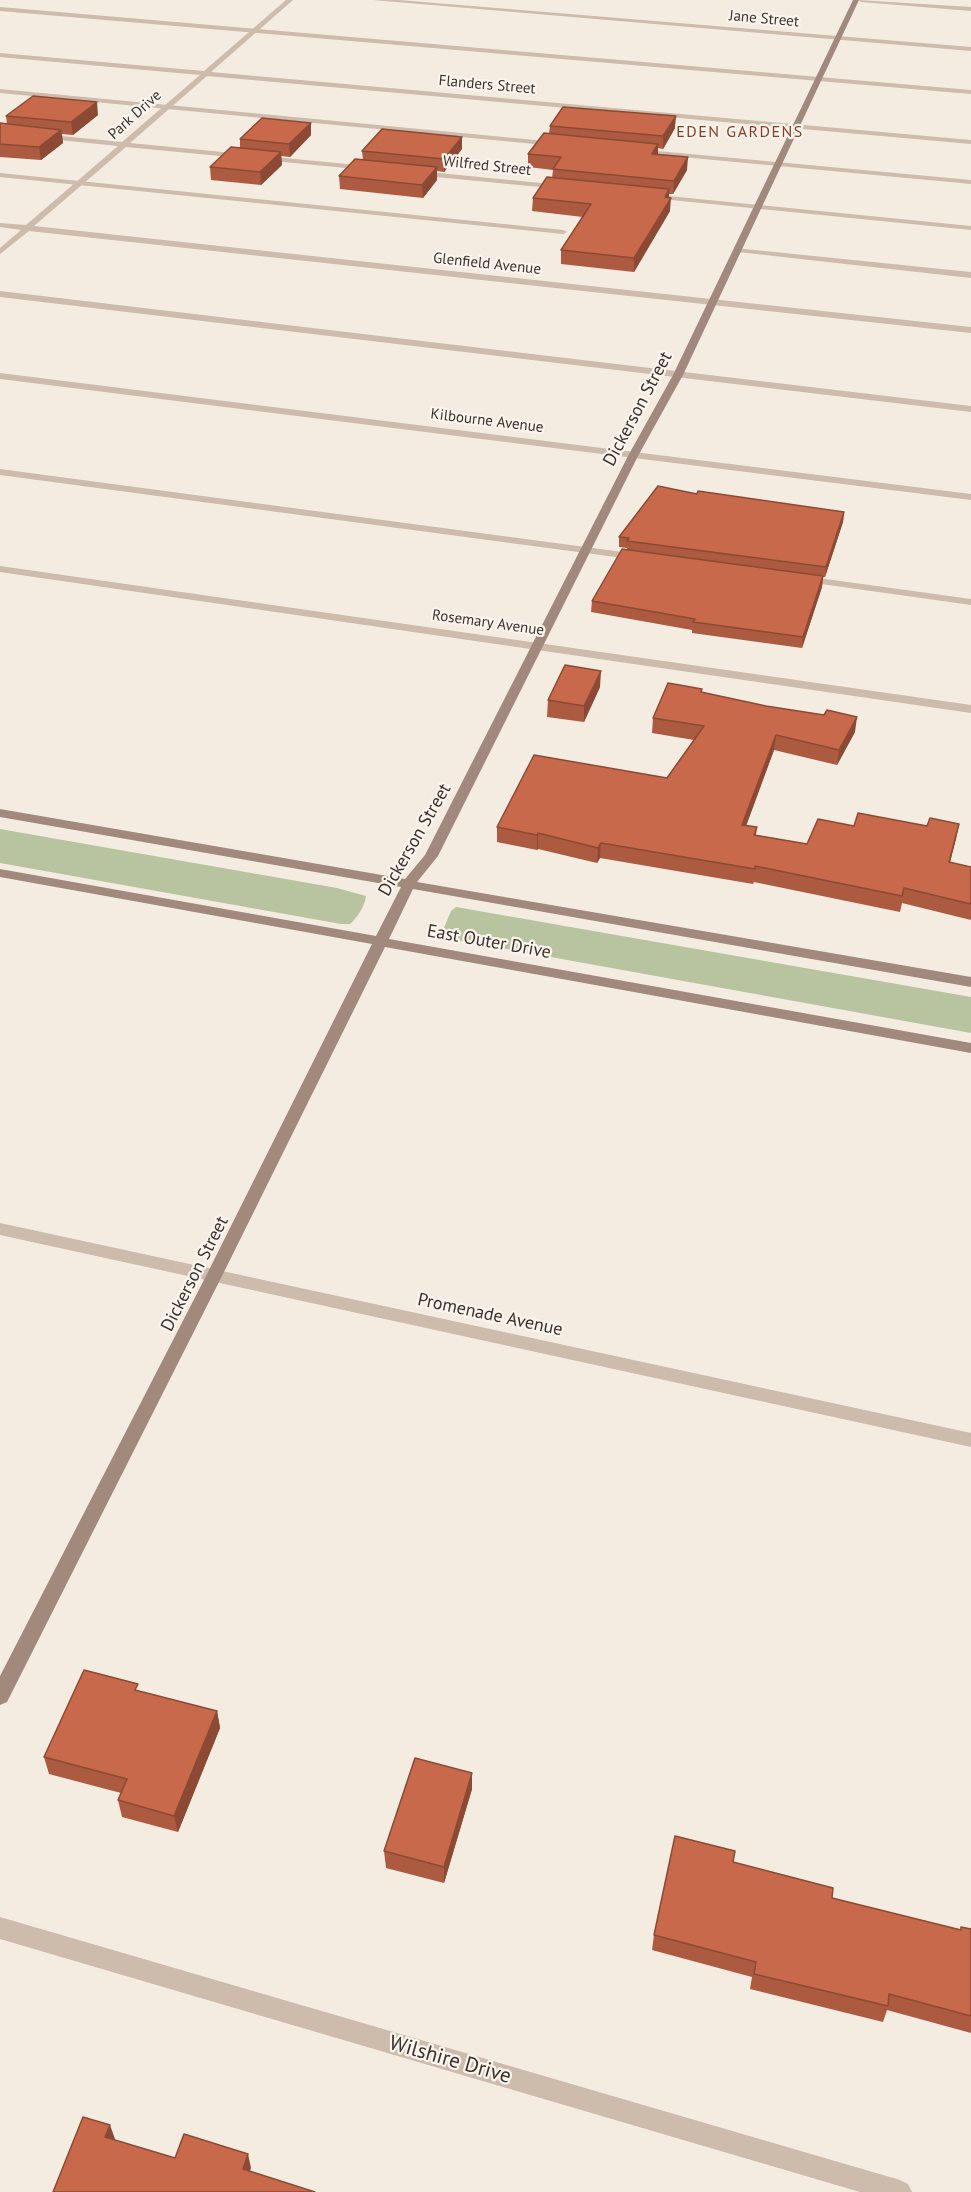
<!DOCTYPE html>
<html>
<head>
<meta charset="utf-8">
<style>
	body { margin:0 }
	canvas { display:block; background:#f4ebe1 }
</style>
</head>
<body>
<canvas width="971" height="2192"></canvas>
<script>
const c = document.querySelector('canvas').getContext('2d');
c.lineJoin = 'round';
function fillPath(path, color) { c.fillStyle = color; c.fill(path, 'evenodd'); }
function stroke(path, color, width, dash) { c.strokeStyle = color; c.lineWidth = width; c.lineCap = dash ? 'butt' : 'round'; c.setLineDash(dash || []); c.stroke(path); }
function drawText(font, color, halo, rows, align = 'center') {
  c.font = font + ' "PT Sans",sans-serif'; c.lineWidth = 4.5; c.setLineDash([]); c.textBaseline = 'middle'; c.strokeStyle = halo; c.fillStyle = color; for (const [text, x, y, turn = 0] of rows) {
    c.save(); c.translate(x, y); c.rotate((+turn || 0) * Math.PI / 180); c.textAlign = isNaN(turn) ? turn : align; if (halo) c.strokeText(text, 0, 0); c.fillText(text, 0, 0); c.restore();
  }
}
fillPath(new Path2D(`
	M0,829l337,59 29,8c-1,10 -9,22 -16,28h-9l-341,-61z
	M456,907l515,90v36l-531,-96 11,-26z`), '#b8c4a0');
fillPath(new Path2D(`
	M858,0l113,7v4l-110,-9z
	M0,7l971,83v4l-971,-83z
	M0,89l556,53 4,2 -4,2 -556,-53z
	M636,149l335,31v4l-332,-31 -4,-2z
	M0,173l563,57 4,2 -4,2 -563,-57z
	M735,248l236,24v6l-233,-26 -4,-2z
	M0,291l971,115v6l-971,-115z
	M0,469l638,85 5,3 -5,3 -638,-85z
	M804,576l167,23v6l-171,-24v-4z`), '#cdbbac');
fillPath(new Path2D(`
	M286,0h7l-82,72 760,68v4l-764,-68 -77,67 237,23 4,2 -4,2 -241,-23 -92,79 937,101v6l-942,-102 -29,23v-6l21,-18 -21,-3v-4l26,2 92,-79 -118,-12v-4l122,12 78,-67 -200,-18v-4l204,18z
	M373,0h26l572,47v4z
	M418,171l143,14 4,2 -4,2 -146,-14 -1,-2z
	M648,194l323,32v4l-320,-32h-3z
	M0,373l971,121v6l-971,-121z
	M0,566l971,139v8l-971,-141z
	M0,1223l971,210v14l-971,-212z
	M0,1917l900,263 8,4 4,8h-52l-860,-253z`), '#cdbbac');
fillPath(new Path2D(`
	M853,0h6l-176,375 -45,81 -200,400 -21,26 554,95v10l-558,-98 -24,50 582,104v10l-586,-106 -163,329 -215,426 -7,3v-29l206,-400 166,-332 -372,-67v-8l376,67 25,-49 -401,-70v-8l405,70 20,-24 203,-399 45,-81z`), '#a18a7d');
fillPath(new Path2D(`
	M98,115l-25,20 -11,-1 1,9 -22,17 -41,-3v-34l7,1 -1,-8z
	M550,126l125,2 -12,21 -5,-1v6l29,16 -14,24h-4l1,17 -36,61 -73,-8v-14l22,-33 -51,-6 1,-13 19,-20 1,-8 -25,-3v-13l21,-20z
	M311,135l-21,22 -9,-1 1,9 -21,20 -50,-5 -1,-13 30,-19v-9z
	M462,137v12l-18,23 -7,-1v9l-14,18 -83,-9 -1,-13 24,-16 -1,-9z
	M697,494l147,18 -1,10 -18,55h-2l-1,10 -20,61 -110,-15v-3l-101,-18 1,-11 35,-51v-2l-8,-1v-10z
	M600,687l-16,35 -37,-5 1,-17z
	M701,692l154,40 -18,33 -63,-15 -28,75 11,2 -1,8 51,9 47,-18h73l32,-2 -9,38 21,5v53l-69,-17 -2,9 -146,-30 -1,2 -153,-26 -3,5 -59,-14 -1,1 -40,-8v-15l170,-49 27,-38 -42,-7 1,-15z
	M139,1691l78,20 3,17 -42,104 -56,-15 -4,-17 3,-7 -72,-19 -5,-17z
	M472,1773v16l-28,94 -58,-15 -2,-17z
	M734,1862l98,36 128,32 1,-3 10,2v104l-84,-23 -4,12 -133,-33 2,-12 -100,-27 2,-15z`), '#ac5a40');
fillPath(new Path2D(`
	M97,102l1,13 -25,20 -2,-13z
	M676,116l-1,12 -12,21v-13z
	M311,123v12l-21,22 -1,-13z
	M61,130l2,13 -22,17 -2,-13z
	M462,137v12l-18,23v-13z
	M658,144v13l-6,-3z
	M281,152l1,13 -21,20 -1,-13z
	M688,157l-1,13 -14,24 1,-13z
	M437,167v13l-14,18 -1,-13z
	M669,189v12l2,-3 -1,13 -36,61v-14z
	M844,512l-1,10 -18,55 1,-10z
	M823,576l-1,11 -20,61 1,-11z
	M601,671l-1,16 -16,35v-16z
	M857,717l-2,15 -18,33 2,-15z
	M776,735l-2,15 -33,90 1,-15z
	M959,824l-3,15 -10,39 3,-16z
	M538,833v16l-1,1v-15z
	M601,843l-1,15 -3,5 1,-15z
	M217,1711l3,17 -42,104 -4,-16z
	M472,1773v16l-28,94v-16z
	M110,2125l5,14 -5,12 -5,-14z
	M248,2154l3,14 -5,15 -3,-14z`), '#8c4a34');
const building = new Path2D(`
	M33,96l64,6 -26,20 -65,-6z
	M563,107l113,9 -13,20 -113,-10z
	M262,118l49,5 -22,21 -49,-5z
	M0,123l61,7 -22,17 -39,-3z
	M382,129l80,8 -18,22 -82,-8z
	M544,133l114,11 -6,10 36,3 -14,24 -121,-12 8,-12 -33,-3z
	M231,147l50,5 -21,20 -50,-5z
	M355,159l82,8 -15,18 -83,-9z
	M547,177l122,12 -4,8 6,1 -37,60 -73,-8 30,-46 -58,-6z
	M658,486l39,8 1,-3 146,21 -18,55 -199,-26 2,-3 -10,-1z
	M622,549l201,27 -20,61 -110,-15 2,-3 -103,-18z
	M565,665l36,6 -17,35 -36,-6z
	M668,683l34,6 -1,3 65,14 58,9 3,-5 30,7 -18,33 -63,-15 -34,90 15,2 -3,8 53,9 11,-25 36,7 4,-13 69,13 3,-8 29,6 -10,38 22,5v37l-67,-16 -2,8 -147,-30v3l-154,-26 -3,5 -60,-15 -1,2 -40,-8 37,-72 133,23 37,-52 -51,-8z
	M84,1670l54,14 -3,6 82,21 -43,105 -56,-16 9,-21 -83,-22z
	M415,1758l57,15 -28,94 -60,-16z
	M675,1836l60,15 -2,11 100,26 -1,10 129,32v-3l10,2v87l-82,-22 -1,12 -134,-32 2,-12 -102,-27z
	M83,2117l27,8 -5,12 70,21 9,-24 64,20 -5,15 72,23h-262z`);
fillPath(building, '#c8694b');
stroke(building, '#8c4a34', 1.5);
drawText('15px', '#3b302b', '#fbf5ee', [
	["Jane Street",764,19,5],
	["Flanders Street",487,85,5],
	["Park Drive",135,115,-42],
	["Wilfred Street",487,166,6],
	["Glenfield Avenue",487,264,6],
	["Kilbourne Avenue",487,421,7],
	["Rosemary Avenue",488,623,8]
]);
c.letterSpacing = '1.5px';
drawText('16px', '#8c3b22', '#fbf5ee', [
	["EDEN GARDENS",740,132]
]);
c.letterSpacing = '0px';
drawText('18px', '#3b302b', '#fbf5ee', [
	["Dickerson Street",638,409,-62],
	["Dickerson Street",415,840,-60],
	["East Outer Drive",489,942,10],
	["Dickerson Street",195,1274,-63],
	["Promenade Avenue",490,1315,12]
]);
drawText('21px', '#3b302b', '#fbf5ee', [
	["Wilshire Drive",450,2060,16]
]);
</script>
</body>
</html>
